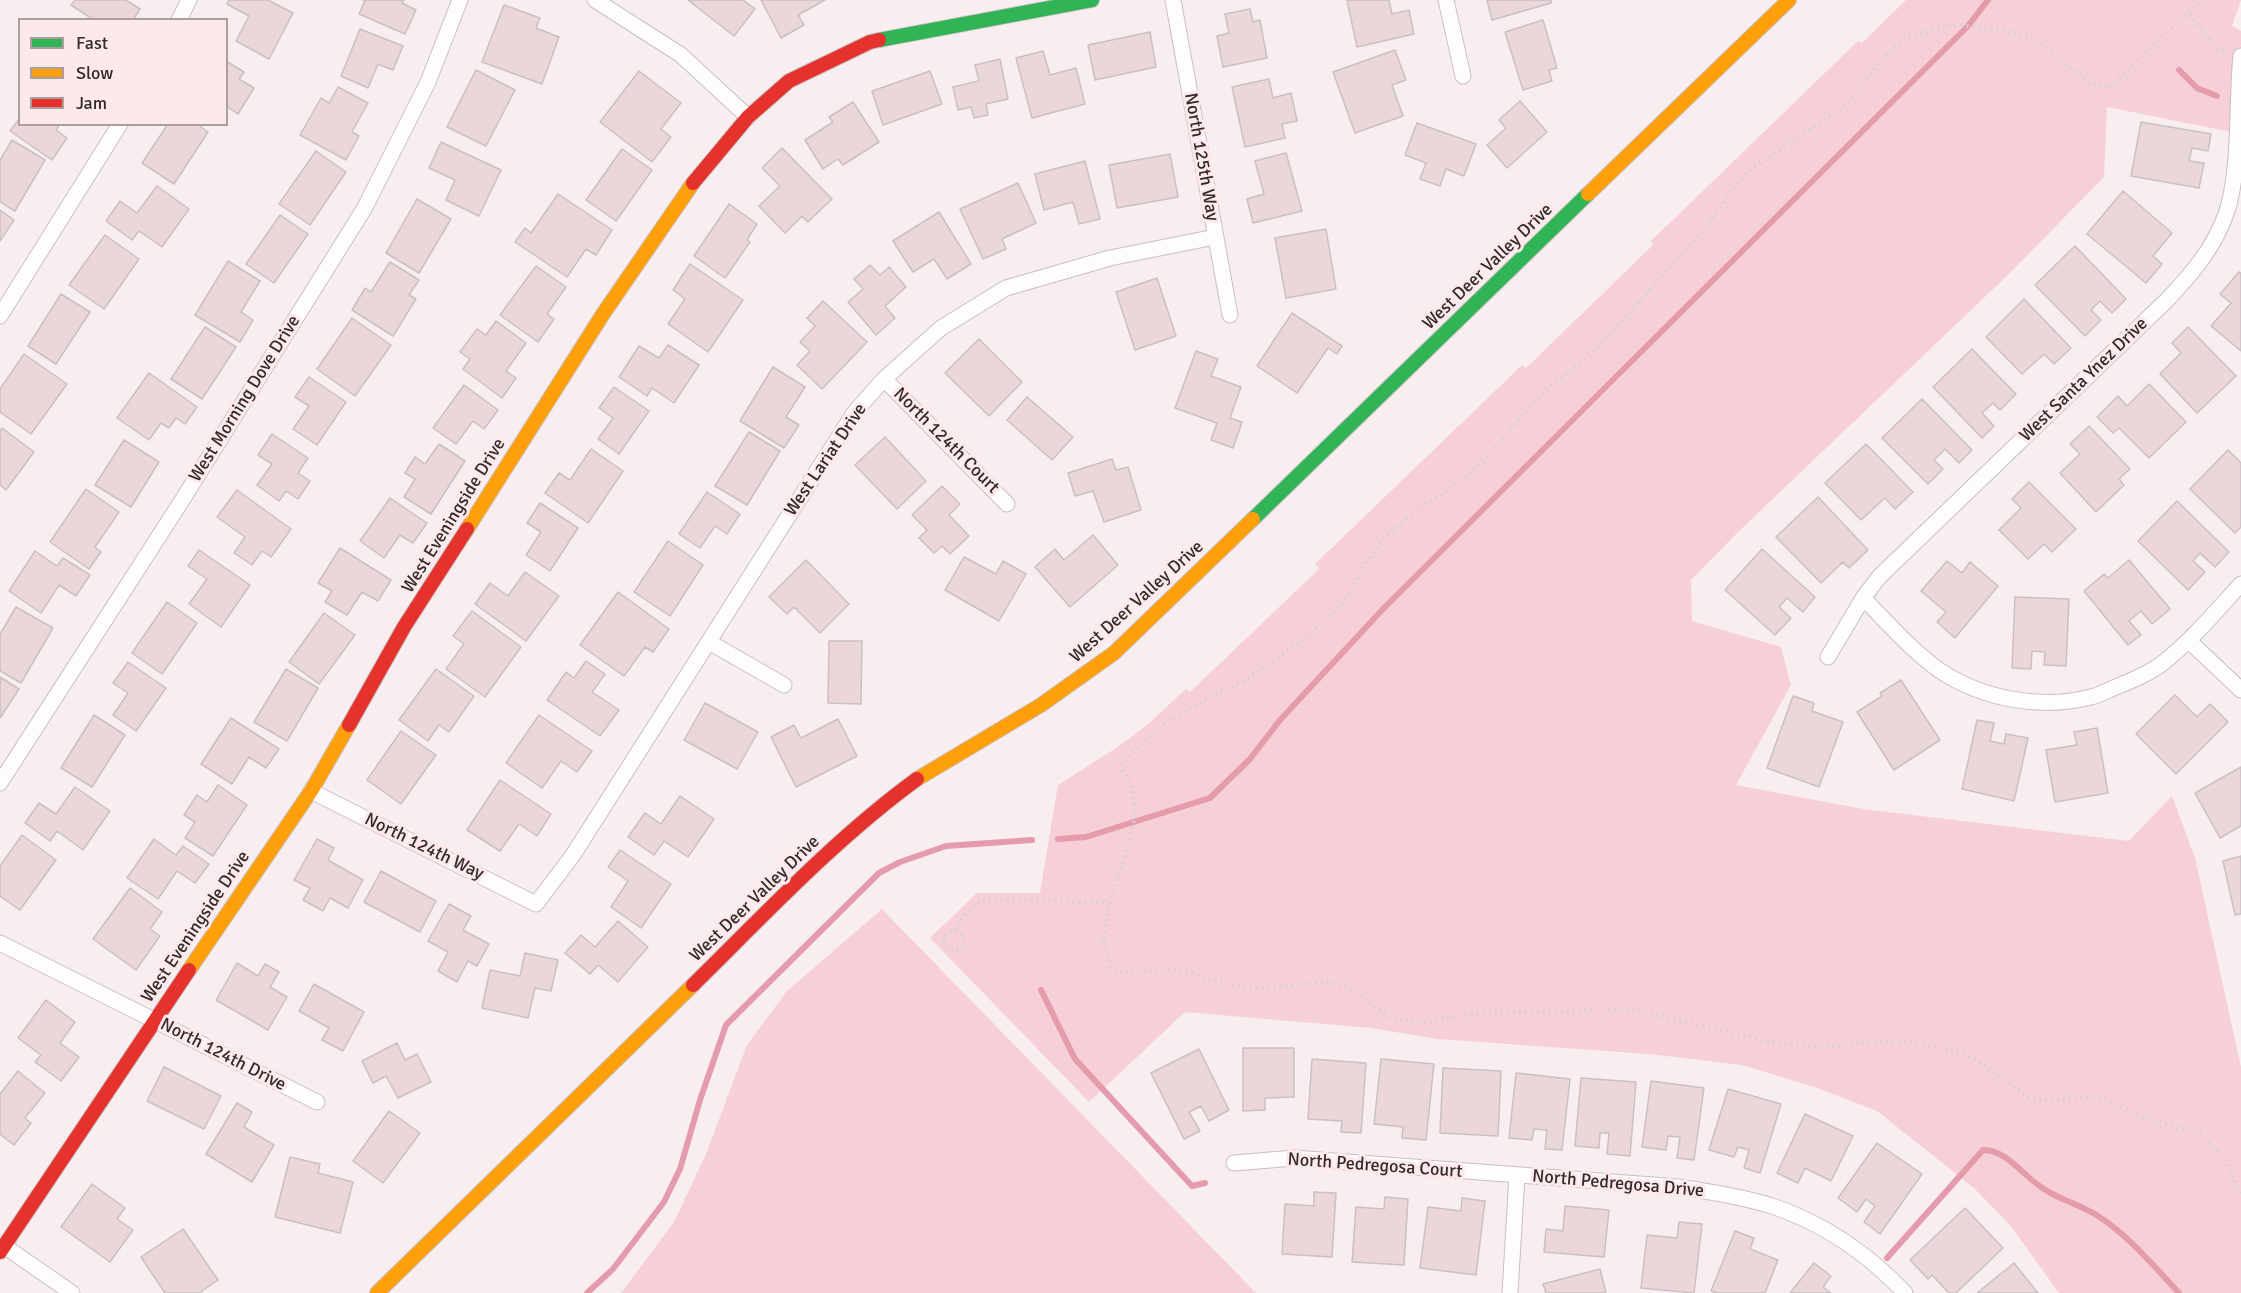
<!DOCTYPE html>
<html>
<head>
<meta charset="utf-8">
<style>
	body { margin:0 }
	#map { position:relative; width:2241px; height:1293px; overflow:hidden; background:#f8eef0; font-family:Signika,sans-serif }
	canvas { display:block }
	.legend { position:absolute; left:18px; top:18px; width:210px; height:108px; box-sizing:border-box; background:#fde9ec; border:2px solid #ac9d9f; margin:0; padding:8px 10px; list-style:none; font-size:18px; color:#332a2b }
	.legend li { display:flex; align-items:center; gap:12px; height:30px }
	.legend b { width:30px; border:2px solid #ac9d9f }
</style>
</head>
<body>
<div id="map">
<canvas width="2241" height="1293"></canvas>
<ul class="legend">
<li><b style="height:8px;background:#30b455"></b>Fast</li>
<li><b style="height:8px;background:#ff9f0a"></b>Slow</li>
<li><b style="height:8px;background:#e5322d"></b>Jam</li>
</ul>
</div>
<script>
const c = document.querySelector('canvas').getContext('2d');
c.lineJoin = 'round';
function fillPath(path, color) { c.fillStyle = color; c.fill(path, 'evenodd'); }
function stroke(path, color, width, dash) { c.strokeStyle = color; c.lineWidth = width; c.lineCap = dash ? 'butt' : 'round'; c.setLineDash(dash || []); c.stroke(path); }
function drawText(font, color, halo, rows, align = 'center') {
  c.font = font + ' Signika,sans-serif'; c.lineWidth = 6; c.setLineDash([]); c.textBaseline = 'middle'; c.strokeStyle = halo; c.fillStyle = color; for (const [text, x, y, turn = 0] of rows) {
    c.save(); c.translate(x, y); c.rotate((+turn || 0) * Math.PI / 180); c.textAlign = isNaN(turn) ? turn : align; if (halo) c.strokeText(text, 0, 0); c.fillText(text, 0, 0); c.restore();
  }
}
fillPath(new Path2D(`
	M1906,0h335l-9,26 9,5v103l-134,-27 -3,70 -94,96 -273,260 -46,47 1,41 89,26 10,38 -55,100 127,24 266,32 43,-45 23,62 46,209v226h-182l-49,-68 -35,-36 -98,-78 -60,-23 -75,-23 -93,-11 -212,-15 -66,-11 -186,-16 -96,90 -159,-164 47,-45h63l18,-108 58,-37 31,-23 39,-36 4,3 129,-123 -4,-5 207,-199 4,3 127,-123 -2,-4 207,-200 4,2z
	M882,909l374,384h-635l53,-71 32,-68 41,-109 40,-54z`), '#f7d0d7');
stroke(new Path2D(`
	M2179,70l18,18 20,8
	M1058,839l28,-2 124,-39 40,-39 30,-39 103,-111 585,-583 20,-26
	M1041,990l34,69 117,127 13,-3
	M1887,1258l96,-108c23,-1 41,27 61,39 16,11 37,16 54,27 31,20 56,50 81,77
	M587,1293l26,-24 51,-67 16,-33 20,-69 26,-75 153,-152 21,-11 46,-16 86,-6`), '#e49bab', 6);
const building = new Path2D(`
	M75,0h51l14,9 -7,11h-39l-23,-15z
	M229,0h39l25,13 -24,46 -33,-18 13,-25 -22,-12z
	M363,0h41l-2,3 14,7 -11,24 -46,-20 6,-13z
	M688,0h55l12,9 -21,27z
	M761,0h64l-27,15 6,10 -23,13z
	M1347,0h42l3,14 17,-4 5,24 -57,13z
	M1487,0h64v3l-59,17z
	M504,5l36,13 -4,10 23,9 -17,47 -60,-22z
	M1250,9l3,13 7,-2 7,38 -44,9 -6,-31 12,-3 -4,-19z
	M1543,20l14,48 -8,2 3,11 -29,9 -18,-58z
	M360,29l43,17 -10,24 -15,-6 -10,24 -27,-12z
	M1150,32l6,35 -61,13 -7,-35z
	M1395,50l11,30 -14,5 11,31 -48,17 -22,-61z
	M1043,51l7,24 26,-7 9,36 -53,14 -16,-60z
	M1000,59l8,40 -22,5 2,11 -14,3 -3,-11 -13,3 -5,-23 26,-6 -4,-16z
	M226,61l18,11 -5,7 15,9 -16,26 -12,-8z
	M476,70l39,20 -29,56 -39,-19z
	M639,71l42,32 -20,26 10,8 -19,25 -52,-40z
	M930,71l12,33 -59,21 -11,-34z
	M1269,79l4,19 18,-5 6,28 -15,3 3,14 -40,9 -13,-60z
	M338,87l30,16 -16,29 7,4 -13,24 -46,-25 21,-37 8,5z
	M1520,101l27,31 -40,36 -20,-23 19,-17 -7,-8z
	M853,102l26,40 -36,23 -5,-6 -15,10 -18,-29 28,-18 -4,-5z
	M20,118v6h40l-4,6 11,8 -15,22 -42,-29z
	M2141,122l70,12 -3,17 -16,-3 -3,13 15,2 -5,25 -68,-12z
	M1417,123l59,21 -12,32 -18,-7 -6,17 -20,-7 6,-16 -21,-8z
	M168,124h29l11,8 -34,52 -32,-21z
	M12,140l33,20 -30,51 -15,-9v-42z
	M441,142l60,28 -22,46 -33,-16 9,-20 -26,-12z
	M782,148l50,51 -24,23 -6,-6 -17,17 -26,-27 21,-20 -18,-18z
	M622,149l30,21 -36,51 -30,-21z
	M316,151l30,21 -36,53 -31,-21z
	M1286,153l16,58 -49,12 -6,-24 17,-5 -9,-33z
	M1170,154l8,43 -61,11 -8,-43z
	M1085,161l15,58 -21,5 -6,-22 -29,8 -9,-36z
	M1018,183l18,40 -34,16 4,10 -23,10 -23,-50z
	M157,186l32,23 -27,38 -23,-16 -7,9 -26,-19 14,-20 17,12z
	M2123,191l49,42 -19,23 9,8 -16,19 -59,-49z
	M558,194l54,36 -16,25 -10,-6 -19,28 -52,-35 10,-14 6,5z
	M417,199l34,20 -32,54 -33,-20z
	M729,204l28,20 -10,16 3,2 -25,36 -31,-22z
	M0,210l14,10 -14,21z
	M939,212l32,52 -24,15 -13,-20 -21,13 -20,-31z
	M280,215l28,19 -34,49 -28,-19z
	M1326,229l10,60 -50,9 -11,-60z
	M105,235l34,24 -35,50 -35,-24z
	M2075,246l51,53 -14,14 -12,-12 -9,9 10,10 -16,16 -50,-51z
	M228,261l32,20 -19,31 12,8 -13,22 -45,-27z
	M390,262l29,18 -10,15 7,4 -23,37 -41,-26 13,-22 6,4z
	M690,264l53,36 -35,52 -40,-28 17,-25 -12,-9z
	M870,265l10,10 9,-8 17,20 -21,19 10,12 -19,17 -28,-33 15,-13 -9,-10z
	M536,266l30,21 -19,27 7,5 -16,23 -38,-27z
	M2239,272l2,1v78l-30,-25 20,-23 -11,-9z
	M1157,278l19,58 -41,14 -19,-58z
	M61,294l29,18 -34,52 -28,-18z
	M2024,299l47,49 -17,16 -10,-10 -22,20 -36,-37z
	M823,301l44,41 -45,47 -25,-24 13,-14 -10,-9 15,-16 -8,-8z
	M1292,313l50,33 -5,8 -9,-6 -31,45 -40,-27z
	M352,318l39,27 -36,51 -38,-27z
	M496,321l30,22 -20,28 10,7 -14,20 -39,-29 7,-10 -10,-7 17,-23 9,6z
	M205,327l31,20 -34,52 -31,-20z
	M2188,327l48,49 -39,37 -37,-39 21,-21 -9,-10z
	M979,339l43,43 -33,34 -44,-43z
	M668,345l31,20 -25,38 -22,-15 -5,8 -28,-19 20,-31 20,12z
	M1972,349l44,45 -16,16 -7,-7 -11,10 12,13 -12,12 -49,-51z
	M1196,351l22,8 -7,17 30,11 -11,31 12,4 -9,26 -22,-8 6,-17 -42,-15z
	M24,354l43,30 -36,50 -31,-22v-23z
	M773,367l32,20 -19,30 13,8 -15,23 -44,-27z
	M149,373l48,34 -12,17 -9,-6 -7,10 -8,-5 -12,17 -32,-22z
	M309,377l37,25 -29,43 -24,-16 16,-23 -14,-9z
	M2149,384l37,38 -37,36 -30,-30 -6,5 -16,-16 21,-21 9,10z
	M464,385l34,25 -14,19 -11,-8 -17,23 -23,-16z
	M614,387l35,24 -30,43 -21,-15 15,-21 -14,-10z
	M1027,397l46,40 -21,23 -45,-40z
	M1922,399l50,51 -13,13 -14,-14 -11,11 9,9 -15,15 -46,-46z
	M2089,426l41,43 -11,10 5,6 -28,27 -36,-39 20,-19 -10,-10z
	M2,428l32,24 -28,38 -6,-5v-54z
	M749,432l31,19 -33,54 -32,-19z
	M272,434l36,24 -10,15 12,8 -12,18 -12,-8 -7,10 -22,-16 15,-21 -14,-9z
	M885,437l41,44 -29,28 -42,-44z
	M124,440l35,22 -28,45 -36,-22z
	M439,444l26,17 -34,53 -27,-17 11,-18 -10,-6 10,-16 10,7z
	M1866,444l47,48 -18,17 -10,-11 -24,22 -36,-37z
	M591,449l32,22 -35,52 -43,-30 14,-20 11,7z
	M2228,450l13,13v64l-6,6 -45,-44z
	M1112,459l4,11 12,-3 13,43 -37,12 -11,-31 -18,5 -7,-23z
	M2029,482l47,47 -24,23 -8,-8 -16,15 -29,-29 22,-22 -9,-9z
	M942,486l18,18 -11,11 20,21 -19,18 -8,-8 -8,7 -15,-15 8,-8 -15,-15z
	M86,489l33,23 -24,35 6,5 -12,17 -39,-27z
	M237,490l54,39 -20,28 -9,-6 -10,14 -18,-12 11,-16 -28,-20z
	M707,492l33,22 -13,20 -12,-8 -15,22 -21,-14z
	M1818,497l50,53 -19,18 -6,-6 -22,21 -45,-46z
	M390,498l37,25 -14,20 -13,-8 -16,23 -24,-17z
	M2177,501l52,51 -14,15 -15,-14 -7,8 12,11 -17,18 -50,-49z
	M540,503l38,25 -28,43 -24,-16 15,-23 -14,-9z
	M1093,535l25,30 -48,42 -35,-40 20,-18 9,11z
	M668,541l35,24 -33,51 -36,-24z
	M340,548l51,32 -13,21 -16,-9 -15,23 -22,-13 7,-11 -14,-8z
	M1762,549l53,48 -12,15 -16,-14 -8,9 12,11 -16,17 -50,-45z
	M199,550l51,35 -29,42 -32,-23 18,-25 -19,-13z
	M35,551l22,15 6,-8 27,17 -14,21 -17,-11 -18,28 -32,-22z
	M964,557l32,17 7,-13 23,13 -27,47 -54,-31z
	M806,560l43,44 -29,29 -26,-26 -7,7 -18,-17z
	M2129,560l41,49 -18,15 -11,-13 -12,10 12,14 -13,10 -44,-54 20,-17 4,4z
	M1947,561l15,12 8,-11 28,24 -43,52 -18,-16 9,-10 -25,-21z
	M525,572l34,24 -33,45 -51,-37 15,-21 18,13z
	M618,592l51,37 -16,23 -8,-5 -21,29 -44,-31z
	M2015,597l54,2 -3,67 -22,-1 1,-13 -13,-1 -1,18 -19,-1z
	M167,602l30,21 -35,51 -30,-21z
	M16,607l37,21 -32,55 -21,-12v-37z
	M472,611l49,36 -36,50 -39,-28 18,-25 -11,-8z
	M324,613l31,22 -36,49 -30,-22z
	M829,641h33l-1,63 -33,-1z
	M586,661l19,13 -13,18 27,18 -19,26 -53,-36 19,-28 8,6z
	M128,662l38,26 -30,43 -23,-16 15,-22 -15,-10z
	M286,669l32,19 -31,53 -33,-19z
	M436,669l38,27 -25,36 -10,-7 -11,16 -29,-21z
	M0,677l19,12 -19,29z
	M1901,680l39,60 -46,30 -37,-58 25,-16 -2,-3z
	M2175,695l22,22 13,-13 18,18 -52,52 -40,-40z
	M1793,696l21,7 -2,8 31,11 -24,65 -52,-19z
	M705,703l53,29 -21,37 -53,-29z
	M94,715l31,20 -33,52 -31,-19z
	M539,715l53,36 -15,21 -16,-11 -19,27 -36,-25z
	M231,718l48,31 -13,19 -17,-11 -17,27 -31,-20z
	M838,719l19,37 -61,31 -25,-50 23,-12 7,13z
	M1977,720l17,3 -4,18 14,3 2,-10 22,4 -14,63 -52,-12z
	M2097,728l11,65 -53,9 -9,-52 31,-5 -3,-13z
	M401,731l35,24 -35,49 -34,-24z
	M2241,767v59l-21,12 -25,-45z
	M500,780l51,34 -14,22 -18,-12 -19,27 -33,-21z
	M218,785l29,20 -34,51 -28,-18 10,-16 -11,-7 13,-20 10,7z
	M75,787l35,24 -27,39 -26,-19 -7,10 -25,-18 14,-20 17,11z
	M680,796l34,23 -26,38 -24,-16 -10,14 -26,-18 17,-24 16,11z
	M22,835l34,25 -36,50 -20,-14v-30z
	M154,839l22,16 7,-9 26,18 -14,19 -18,-12 -19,28 -31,-21z
	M317,839l17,9 -6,12 35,20 -15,28 -18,-10 -7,13 -20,-11 7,-12 -16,-8z
	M620,850l51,34 -30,44 -30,-21 17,-26 -20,-14z
	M2241,856v58l-6,1 -12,-54z
	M381,871l55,30 -16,31 -56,-30z
	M130,888l32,24 -12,17 10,7 -24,34 -43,-31z
	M449,904l22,12 -8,14 26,14 -12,22 -9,-5 -11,21 -19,-11 10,-19 -20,-11z
	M618,921l30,26 -30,35 -20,-17 -8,9 -25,-21 16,-18 14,12z
	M525,953l33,7 -7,31 -16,-3 -7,30 -46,-10 8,-38 30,6z
	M237,963l21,13 7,-12 14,8 -9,15 17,10 -19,33 -52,-30z
	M314,984l50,28 -21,39 -21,-11 7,-12 -30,-17z
	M46,1000l29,22 -15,21 19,14 -18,24 -26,-19 6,-7 -23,-17z
	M397,1043l8,17 12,-6 14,28 -33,16 -12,-22 -13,7 -11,-22z
	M1243,1048h51v49l-29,1v12l-22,1z
	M1199,1049l30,61 -20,11 -8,-15 -12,6 11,19 -16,8 -33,-66z
	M1312,1059l54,4 -5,70 -20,-1 1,-11 -34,-2z
	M1381,1059l53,5 -8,76 -24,-2 1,-11 -29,-3z
	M164,1067l57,29 -17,33 -57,-28z
	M1443,1068l58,3 -3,65 -58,-3z
	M18,1071l27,22 -20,25 6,5 -17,22 -14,-11v-40z
	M1516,1073l54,6 -8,71 -17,-1 2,-19 -13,-1 -2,11 -23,-2z
	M1581,1078l55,4 -6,74 -23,-2 2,-21h-9l-1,15 -24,-2z
	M1651,1081l53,7 -10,72 -17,-2 3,-21 -12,-1 -2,14 -24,-3z
	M1728,1089l53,15 -21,69 -16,-5 5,-18 -11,-3 -4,10 -25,-7z
	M237,1103l15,9 -8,15 30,18 -22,37 -46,-28z
	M389,1111l31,22 -37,50 -30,-22z
	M1805,1114l48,22 -22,45 -26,-13 -7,15 -21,-10z
	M1877,1143l45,31 -42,60 -16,-12 11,-16 -9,-7 -9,13 -19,-14z
	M290,1157l30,7 -2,9 35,9 -13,51 -65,-16z
	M92,1184l33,24 -8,11 16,11 -23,32 -49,-35z
	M1314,1192l22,1 -4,64 -50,-3 3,-50 29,2z
	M1385,1197l23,2 -4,66 -52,-3 4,-55 28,2z
	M1462,1198l23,3 -9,74 -56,-7 8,-61 33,4z
	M1565,1206l44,4 -5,47 -60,-5 2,-23 17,2z
	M1965,1208l38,40 -47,45h-7l-17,-18 -4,4 -18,-19z
	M1679,1222l23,2 -8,69 -53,-5 6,-53 30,3z
	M183,1229l35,51 -19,13h-34l-24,-36z
	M1735,1231l19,7 -4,11 28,11 -13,33h-48l-6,-2z
	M1814,1263l17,13 -8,11 8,6h-41z
	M2014,1263l24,30h-61z
	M1600,1269l6,24h-60l-3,-9z`);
fillPath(building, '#ebd6da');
stroke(building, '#c9c0c2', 1.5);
const street = new Path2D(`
	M595,0l86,55 67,62
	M1173,0l57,315
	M1446,0l17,76
	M179,20l10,-20
	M0,316l120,-192
	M884,379l123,125
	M1863,598c24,24 48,52 76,72 43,29 101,40 152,27 9,-2 17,-7 25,-10 17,-7 34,-14 48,-25 29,-23 52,-51 77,-78
	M2189,641l52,49
	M709,642l75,43
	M1828,657l35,-59 16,-21 287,-276c26,-27 49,-54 61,-90 14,-45 9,-108 14,-155
	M0,783l181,-281 183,-293 64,-127 32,-82
	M311,791l225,113 37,-49 281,-442 30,-34 57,-51 65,-40 104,-30 105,-21
	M0,943l317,159
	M1234,1163l60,-5 385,29c32,5 65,10 96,20 49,17 94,48 130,86
	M4,1246l68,47
	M1510,1293l7,-118`);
const fast = new Path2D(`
	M879,40l213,-40
	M1253,519l335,-325`);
const slow = new Path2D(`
	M1588,194l201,-194
	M467,529l136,-215 90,-131
	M917,779l124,-74 73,-52 139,-134
	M189,970l122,-179 38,-66
	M377,1293l316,-308`);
const jam = new Path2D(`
	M693,183l55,-66 41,-36 81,-39 9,-2
	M349,725l55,-98 63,-98
	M693,985c72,-71 142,-146 224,-206
	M0,1252l189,-282`);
stroke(street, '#c8bfc1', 17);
stroke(fast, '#c8bfc1', 16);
stroke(slow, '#c8bfc1', 16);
stroke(jam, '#c8bfc1', 16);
stroke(new Path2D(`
	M2204,0l-57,50 -38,38 -20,-5 -47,-40 -24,-10 -65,-9 -45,13 -19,14 -31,40 -19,19 -92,62 -17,21 -25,36 -111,122 -49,40 -63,71 -26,22 -48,33 -22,19 -19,25 -26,46 -47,39 -26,19 -26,17 -25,11 -49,28 -38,32 -9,11 11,24 4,24 -8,34 -18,57 -7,39 9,27 8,3 52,-2 19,3 44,13 22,2h19l47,-7 25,6 44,32 28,4 43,-8 46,-3 45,1 44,-5 37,2 131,31 34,5h35l41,-5 36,1 27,5 26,8 21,11 42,31 22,5 26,-5h25l46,21 54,16 23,24 17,36
	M2190,15l27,34 9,-1
	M954,930l13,-18 14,-11 18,-2 111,4
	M944 941a10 10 0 1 1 20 0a10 10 0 1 1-20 0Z`), '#d5d1d1', 4, [1.5, 4.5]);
stroke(street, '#fefcfd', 15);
stroke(fast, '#30b455', 14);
stroke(slow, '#ff9f0a', 14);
stroke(jam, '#e5322d', 14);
drawText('18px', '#332a2b', '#fde9ec', [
	["North 125th Way",1201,157,80],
	["West Deer Valley Drive",1488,267,-44],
	["West Santa Ynez Drive",2084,380,-44],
	["West Morning Dove Drive",245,399,-58],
	["North 124th Court",946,441,45],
	["West Lariat Drive",826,460,-56],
	["West Eveningside Drive",454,516,-58],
	["West Deer Valley Drive",1137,602,-42],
	["North 124th Way",424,847,26],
	["West Deer Valley Drive",755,899,-44],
	["West Eveningside Drive",196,927,-56],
	["North 124th Drive",223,1055,27],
	["North Pedregosa Court",1375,1166,4],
	["North Pedregosa Drive",1618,1184,5]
]);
</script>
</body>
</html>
